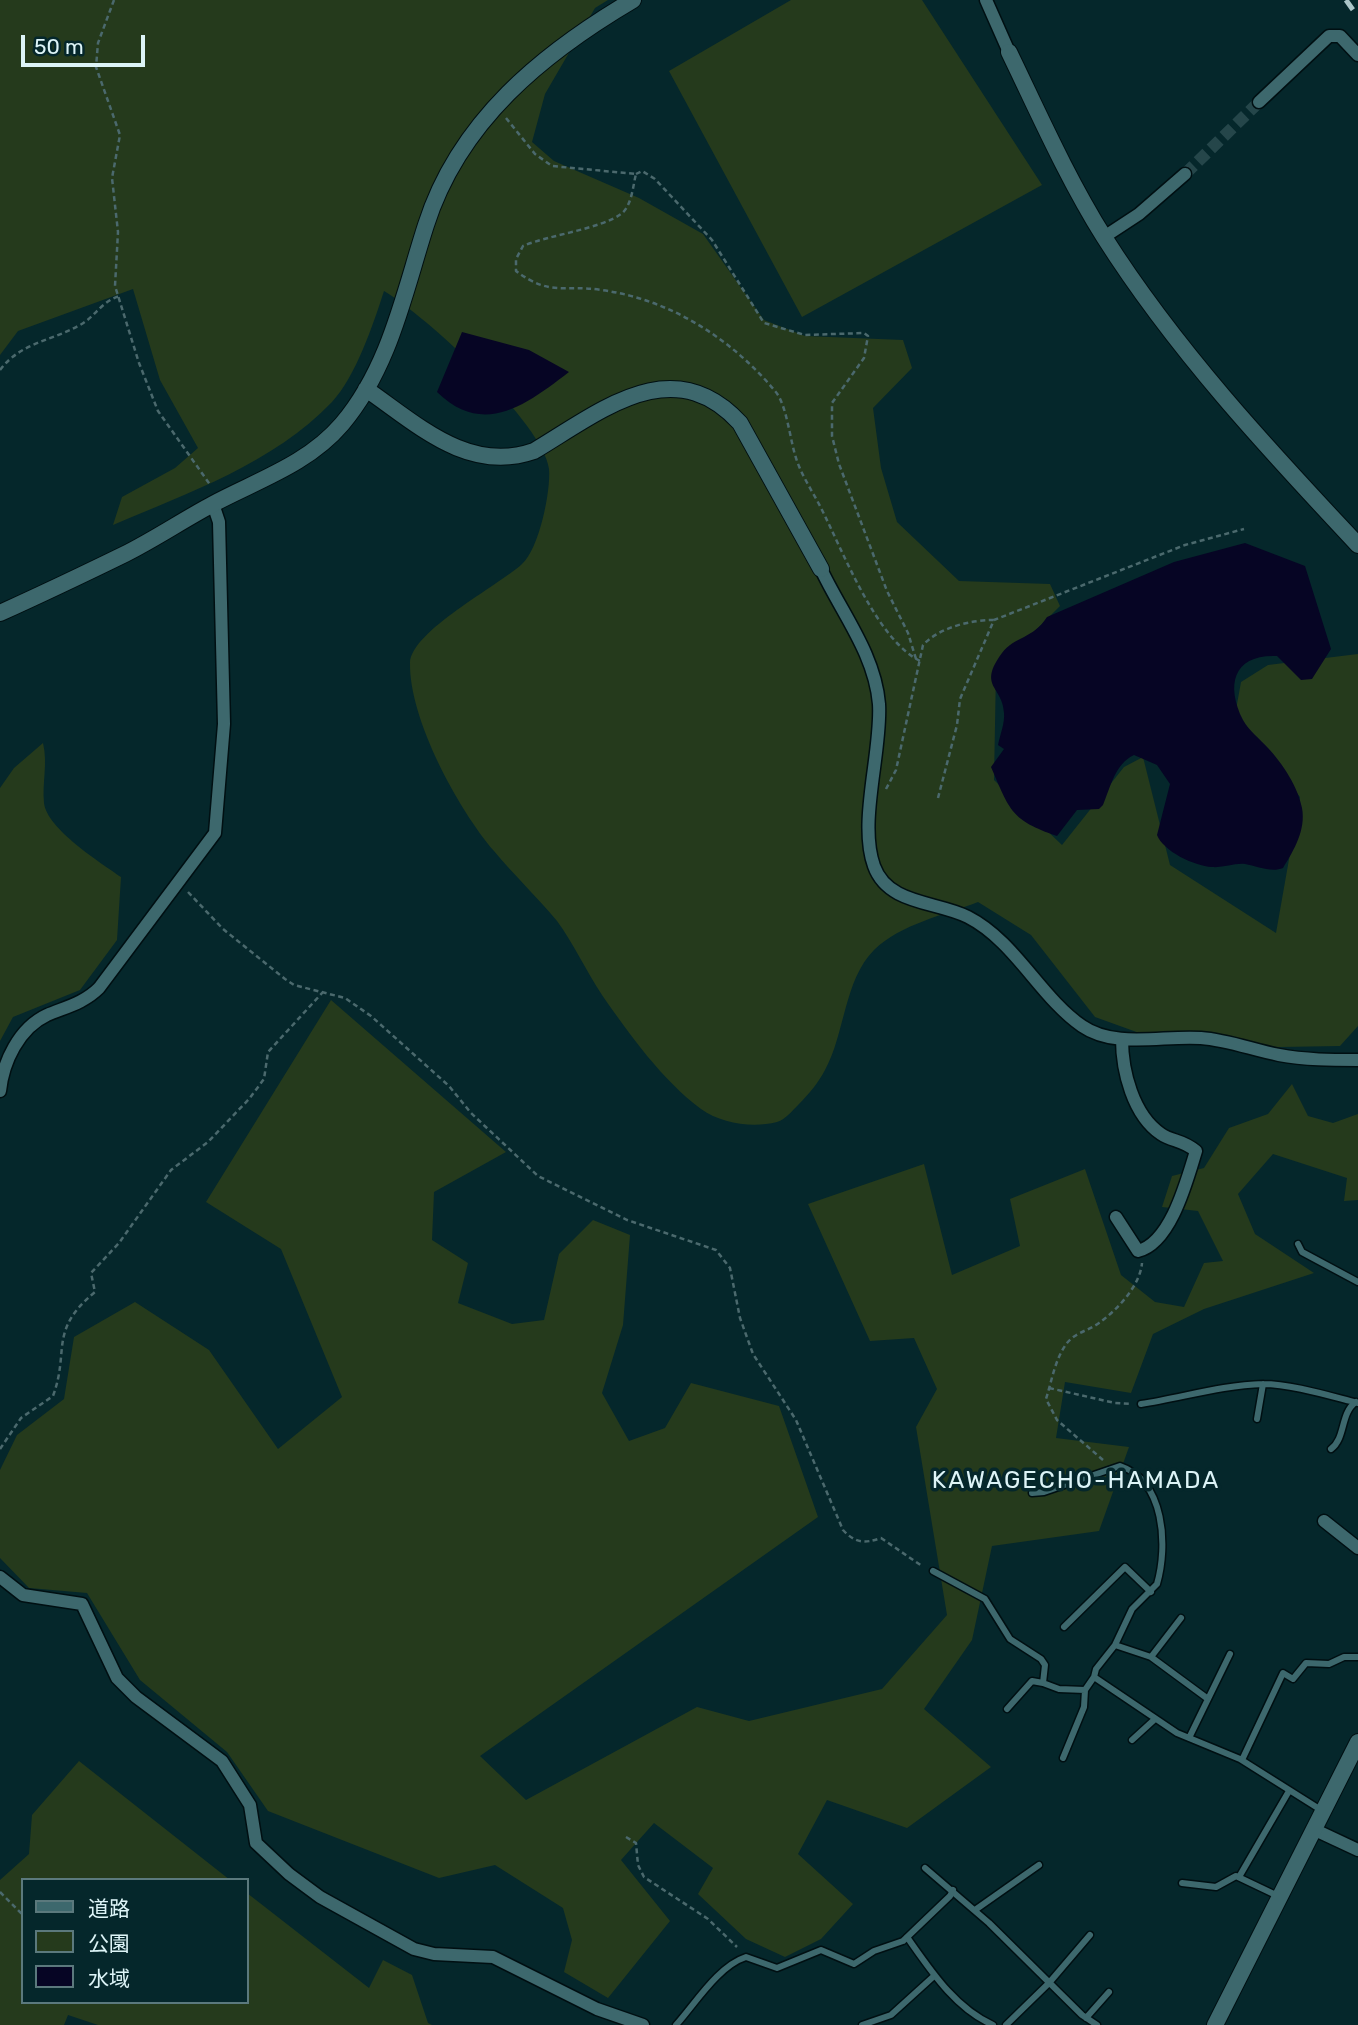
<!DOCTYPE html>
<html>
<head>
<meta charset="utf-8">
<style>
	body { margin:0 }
	#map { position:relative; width:1358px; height:2025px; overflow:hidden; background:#05272b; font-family:Rubik,"Noto Sans JP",sans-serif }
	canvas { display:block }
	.legend { position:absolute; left:21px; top:1878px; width:228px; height:126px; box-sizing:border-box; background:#05272b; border:2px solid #5b797d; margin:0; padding:9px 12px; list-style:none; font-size:21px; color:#ddf4f7 }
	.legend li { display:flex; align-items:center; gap:14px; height:35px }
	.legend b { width:35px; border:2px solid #5b797d }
	.scale { position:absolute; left:21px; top:35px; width:124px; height:32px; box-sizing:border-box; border:4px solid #ddf4f7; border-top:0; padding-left:9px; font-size:21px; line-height:24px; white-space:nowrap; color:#ddf4f7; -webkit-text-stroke:5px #05272b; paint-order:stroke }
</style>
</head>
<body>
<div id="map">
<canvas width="1358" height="2025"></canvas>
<ul class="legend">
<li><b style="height:9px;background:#3d686d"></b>道路</li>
<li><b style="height:19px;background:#253a1c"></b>公園</li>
<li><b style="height:19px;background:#060524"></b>水域</li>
</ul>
<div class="scale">50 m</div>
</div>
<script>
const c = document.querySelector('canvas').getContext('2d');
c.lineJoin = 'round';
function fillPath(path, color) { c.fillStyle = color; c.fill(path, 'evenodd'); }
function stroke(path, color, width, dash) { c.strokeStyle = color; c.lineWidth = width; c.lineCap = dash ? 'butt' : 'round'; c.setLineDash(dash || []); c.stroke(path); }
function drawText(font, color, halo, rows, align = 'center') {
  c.font = font + ' Rubik,sans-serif'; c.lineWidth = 7; c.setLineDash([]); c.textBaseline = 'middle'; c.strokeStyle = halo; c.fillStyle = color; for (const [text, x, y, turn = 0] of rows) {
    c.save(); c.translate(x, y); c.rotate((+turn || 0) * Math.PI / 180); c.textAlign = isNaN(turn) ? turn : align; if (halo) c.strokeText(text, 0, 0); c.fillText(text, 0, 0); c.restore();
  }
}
fillPath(new Path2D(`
	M0,0h608l-13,8 -50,86 -13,48 22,19 85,37 64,36 61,86 41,16 98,4 9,28 -39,40 8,60 16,54 62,59 91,3 10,22 -64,64 -2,110 68,65 62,-78 19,-10 27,108 106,68 24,-136 -65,-82 6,-33 27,-17 90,-11v372l-18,20 -60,1 -113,-4 -72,-26 -64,-82 -53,-33c-34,13 -77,22 -104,48 -30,30 -29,84 -49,120 -6,12 -17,25 -26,34 -7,7 -13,15 -22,18 -24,6 -55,2 -76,-13 -38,-28 -72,-75 -99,-114 -16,-24 -28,-51 -45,-74 -20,-24 -43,-46 -63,-70 -36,-42 -85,-132 -84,-188 1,-32 88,-77 112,-99 17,-15 29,-73 27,-95 -5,-45 -124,-154 -165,-178 -11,34 -28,85 -52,111 -58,61 -144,91 -219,123l9,-28 53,-29 23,-20 -38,-68 -27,-91 -115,42 -18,24z
	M791,0h131l120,185 -240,132 -133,-246z
	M43,743c5,21 -1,39 1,60 3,26 57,60 77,74l-4,63 -37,50 -67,27 -13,24v-253l14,-20z
	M331,1000l175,152 -72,40 -2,48 36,23 -10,40 54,21 32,-4 15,-66 34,-34 37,15 -7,90 -21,68 27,48 36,-13 26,-45 88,23 39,111 -338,239 46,44 171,-93 52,14 133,-32 65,-74 -31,-188 21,-38 -23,-51 -44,3 -62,-137 116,-40 28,111 68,-29 -10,-47 75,-30 36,106 34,27 29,5 20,-44 19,-2 -25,-50 -36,-4 10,-31 32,-8 25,-40 39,-14 24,-30 16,32 25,7 25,-9v86l-14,1 3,-23 -74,-24 -35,40 17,40 59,39 -110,36 -51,25 -22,59 -66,-11 -9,56 73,9 -30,84 -107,15 -20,94 -48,69 67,58 -84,61 -80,-28 -29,54 55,50 -32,35 -36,18 -39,-18 -48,-45 15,-26 -59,-45 -33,37 49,61 -62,77 -44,-26 8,-32 -9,-32 -68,-43 -56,13 -171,-67 -41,-59 -87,-72 -53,-87 -58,-5 -29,-30v-88l17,-35 47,-36 10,-62 61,-35 74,48 69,99 64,-52 -61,-148 -75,-47z
	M79,1761l151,119h-207v122h224v-109l122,95 14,-28 29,15 16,48 4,2h-334l-30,-10 -4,10h-64v-145l29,-26 3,-39z`), '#253a1c');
fillPath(new Path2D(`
	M462,332l67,18 40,22c-42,32 -85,66 -132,20z
	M1245,543l60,23 26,83 -19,30 -11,1 -24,-24c-43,-2 -52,28 -34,64 6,11 17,19 25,28 15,16 30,39 34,60 4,22 -8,42 -19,60 -12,5 -26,-2 -38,-4 -11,-1 -22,4 -33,3 -18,-1 -49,-16 -55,-32l13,-51 -13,-19 -23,-10c-19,9 -23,31 -31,50l-4,4 -22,1 -20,26c-46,-16 -47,-25 -66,-69l13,-18 -6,-4c2,-10 7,-22 6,-32 -1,-27 -27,-26 -2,-60 13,-17 31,-14 45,-36l127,-55z`), '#060524');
stroke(new Path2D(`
	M1185,174l74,-72`), '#25464a', 12, [12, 6]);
const service = new Path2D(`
	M1298,1244l4,8 56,30
	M1141,1404c40,-6 81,-19 122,-20 28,0 67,12 95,19
	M1257,1419l6,-35
	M1331,1449c15,-11 9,-36 25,-47
	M1032,1493l12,-1 76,-26c45,15 48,80 37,118l-25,25 -17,36 -19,24 -2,8
	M933,1571l52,28 25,40 31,20 4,6 -2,18 16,6 26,1 9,-13 83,56 63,26 81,51
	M1064,1627l61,-60 26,25
	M1115,1645l36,12 57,42
	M1151,1657l30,-39
	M1007,1709l25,-28 11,2
	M1189,1738l41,-84
	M1132,1740l23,-21
	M1063,1758l21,-51 1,-17
	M1242,1760l41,-87 10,6 13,-16 23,1 15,-7h14
	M925,1868l64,55 93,92 15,10
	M1239,1877l50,-86
	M1182,1883l34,4 20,-11 42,20
	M975,1910l64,-45
	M907,1937c24,34 48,71 86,88
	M1086,2018l23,-26
	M676,2025c19,-21 42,-59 70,-68l31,11 44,-18 33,14 20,-13 29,-10 47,-45 3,-6
	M862,2025l29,-10 43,-39
	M1006,2025l43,-42 41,-48`);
const minor = new Path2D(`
	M986,0l23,52
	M1259,102l70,-66h11l18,19
	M1104,237l35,-23 46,-40
	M821,569c20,43 54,85 58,135 3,47 -21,118 -5,162 14,39 62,35 94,51 47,24 72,80 114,109 33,23 82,9 119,12 27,2 52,12 78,17 26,5 53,5 79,5
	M0,1091c3,-29 19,-63 47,-76 19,-8 37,-12 52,-27l116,-155 9,-109 -5,-202 -6,-18
	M1116,1217l22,34c33,-8 49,-71 58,-100 -15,-12 -23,-9 -35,-17 -28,-19 -39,-63 -39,-95
	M1324,1521l34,27
	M0,1577l23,18 59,9 35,74 19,19 86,64 28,44 6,38 33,31 31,23 94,52 20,5 59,3 104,52 46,16
	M1313,1829l45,21`);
const tertiary = new Path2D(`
	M1009,52c30,62 58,126 95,185 71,112 163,211 254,308
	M366,389c51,35 102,85 168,62 67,-40 139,-101 206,-28l81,146
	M0,613c42,-19 84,-39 125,-59 30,-15 58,-34 88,-50 45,-24 95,-40 129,-80 48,-57 62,-131 84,-199 33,-104 117,-172 207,-225
	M1215,2025l143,-283`);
stroke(service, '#000f12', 9);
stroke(minor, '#000f12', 15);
stroke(tertiary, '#000f12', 18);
stroke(new Path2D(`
	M114,0l-16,43 -2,24 24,68 -8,43 6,54 -3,54 24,77 19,48 53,75
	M506,118l29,36 17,12 84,8c-3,11 -4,32 -15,40 -21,15 -72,21 -98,32l-7,13v12c35,26 47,13 85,19 68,9 130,48 174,101 12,13 15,51 22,70 6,17 16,31 24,47 22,43 55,131 99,153
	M636,174l6,-3 13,8 57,61 52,83 41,12 59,-2 4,3 -4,22 -32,45v33l7,28 48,127 21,42 8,26
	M0,370c21,-28 52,-29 80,-45 16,-9 21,-23 39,-29
	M886,789l10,-19 27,-125c17,-18 48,-25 71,-25
	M938,798l19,-73 3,-26 34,-79 191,-75 59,-16
	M188,892l35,37 62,50 9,6 51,13 26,18 78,70 22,27 67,63 89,44 89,30 14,18 10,50 13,36 43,66 47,110c12,13 21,14 38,8l41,28
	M1049,1388l66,15 17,1
	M0,1449l21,-31 32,-22c17,-46 -5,-65 42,-104l-4,-19 28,-30 52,-73 37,-28 41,-43 15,-20 4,-27 55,-60
	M1103,1460l-46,-40 -11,-21c6,-19 9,-40 21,-56 9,-11 21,-12 32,-20 18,-13 41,-37 43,-60
	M626,1837l10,6 2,22 6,12 64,42 29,28
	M0,1892l23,23`), '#4b696d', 2.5, [5, 3.5]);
stroke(service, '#3d686d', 6);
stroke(minor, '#3d686d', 12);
stroke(tertiary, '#3d686d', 16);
stroke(new Path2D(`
	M1346,0l12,17`), '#abc5c8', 5, [12, 12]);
c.letterSpacing = '2px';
drawText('24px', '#ddf4f7', '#05272b', [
	["KAWAGECHO-HAMADA",1076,1481]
]);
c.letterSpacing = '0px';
</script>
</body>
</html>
